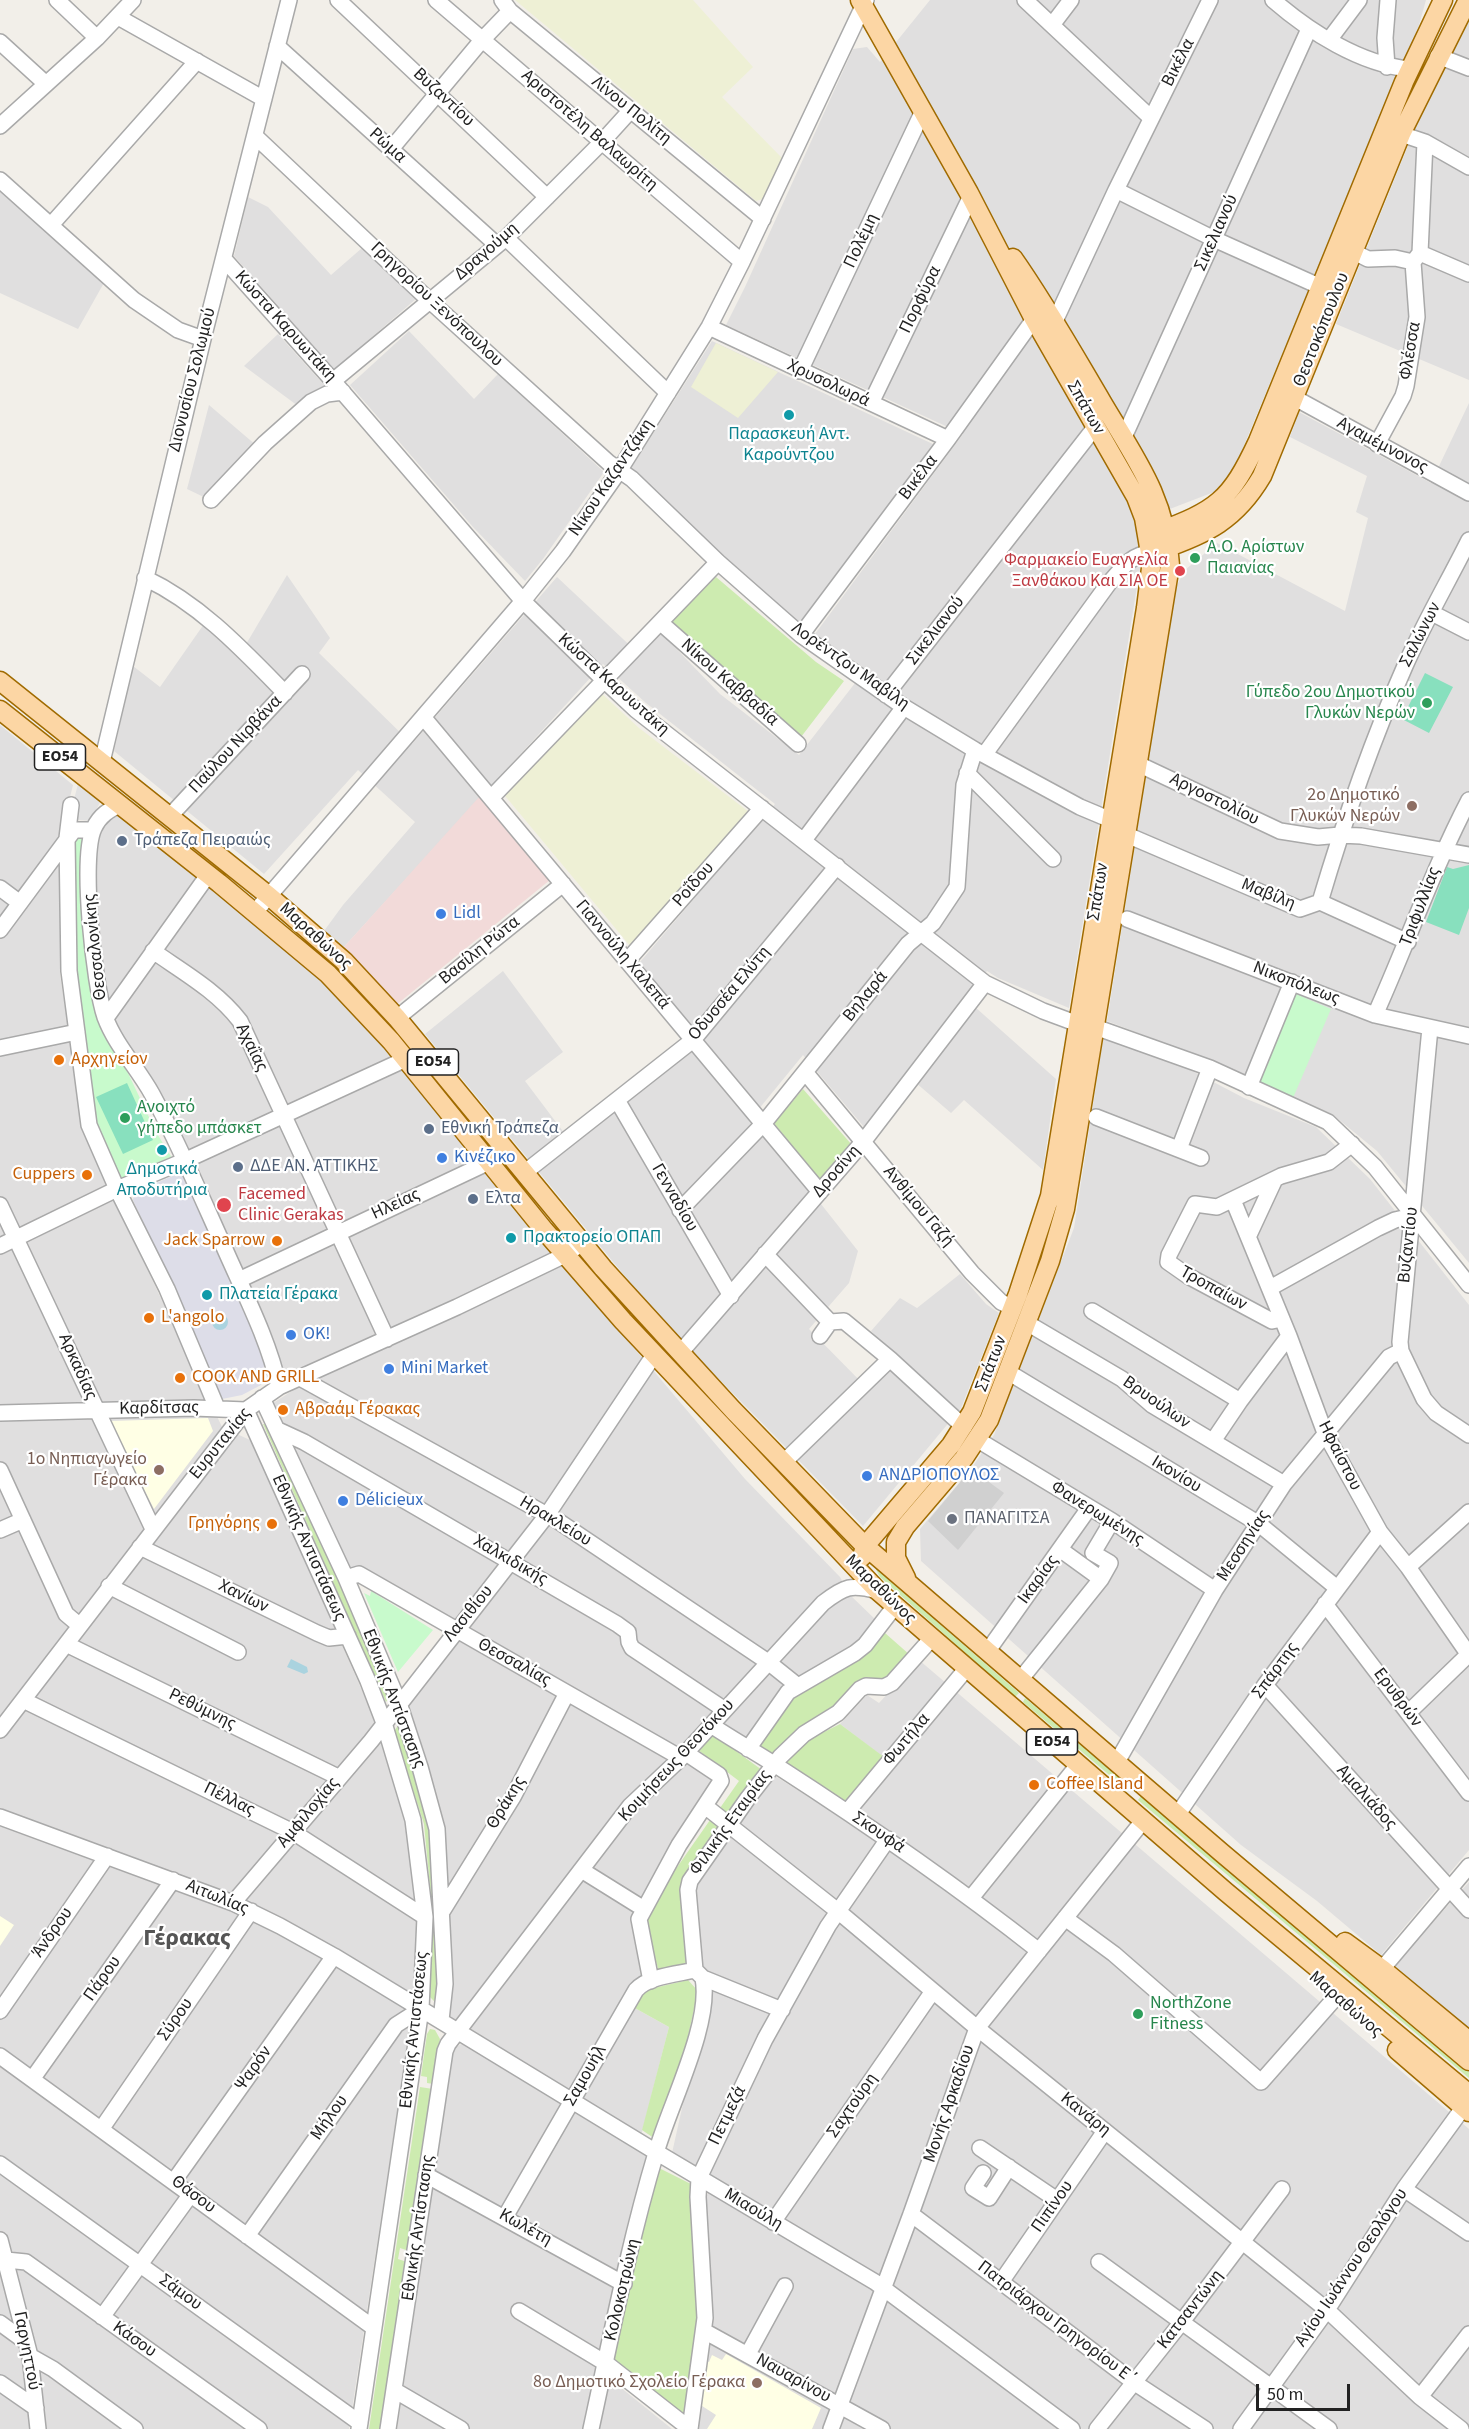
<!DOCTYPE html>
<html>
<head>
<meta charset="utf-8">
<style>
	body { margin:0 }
	#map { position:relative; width:1469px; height:2429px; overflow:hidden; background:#f2efe9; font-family:"Source Sans 3",sans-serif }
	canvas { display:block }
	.scale { position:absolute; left:1256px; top:2384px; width:94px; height:27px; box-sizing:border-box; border:3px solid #222; border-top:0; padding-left:8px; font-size:18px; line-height:21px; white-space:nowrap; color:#222; -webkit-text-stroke:4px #fff; paint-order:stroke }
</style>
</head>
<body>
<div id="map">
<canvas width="1469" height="2429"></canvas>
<div class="scale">50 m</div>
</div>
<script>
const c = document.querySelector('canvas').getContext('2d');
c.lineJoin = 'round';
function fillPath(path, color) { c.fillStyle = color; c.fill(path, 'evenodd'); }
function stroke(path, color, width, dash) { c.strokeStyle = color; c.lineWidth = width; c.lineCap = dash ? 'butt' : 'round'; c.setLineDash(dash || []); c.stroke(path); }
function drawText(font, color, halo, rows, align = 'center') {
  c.font = font + ' "Source Sans 3",sans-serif'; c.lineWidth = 4.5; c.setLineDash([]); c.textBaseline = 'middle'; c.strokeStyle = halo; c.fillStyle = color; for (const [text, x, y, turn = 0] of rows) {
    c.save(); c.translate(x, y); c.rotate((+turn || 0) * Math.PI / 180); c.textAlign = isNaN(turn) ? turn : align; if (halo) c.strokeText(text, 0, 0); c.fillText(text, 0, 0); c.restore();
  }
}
fillPath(new Path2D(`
	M930,0h496l-7,25 -179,430 -10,18 -16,19 -78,30 4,46 -71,440 -71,-30 -11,-7 -21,28 90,80 -13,91 -79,-70 -13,13 -43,-37 -44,51 -61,-72 -54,66 61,69 48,61 -9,32 -40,46 60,61 30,-30 -28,-29 29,-33 17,10 43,-34 26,30 13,9 -38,95 -98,118 -201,-205 -237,-287 78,-63 60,81 -38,29 46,61 130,-101 -61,-79 135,-158 -129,-101 -43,-39 -260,284 -19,-17 19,-26 72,-83 -57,-52 -94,104 -150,-123 19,-85 27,21 44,-63 35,32 48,-81 43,63 -11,15 93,91 145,-167 82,77 22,-21 59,61 79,61 67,-86 -51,-35 148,-200 -237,-109 19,-38 108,-238 14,-2 13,15z
	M1469,16v364l-133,-56 88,-218z
	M0,187l105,94 -27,48 -78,-36z
	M248,197l20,10 63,68 31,-27 55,50 -83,72 -100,-114z
	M409,331l65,68 24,-25 106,98 -61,87 -18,22 -52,-54 -123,-142z
	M278,334l47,52 -27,20 -54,-40z
	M712,341l223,104 -136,181 -171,-153z
	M1469,403v860l-92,-112 -45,-37 -123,-54 -102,-39 69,-434 9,-17 32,-27 128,68 23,-93 -12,-6 11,-36 -77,-39 9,-25 132,71z
	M209,405l48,41 -49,53 -21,-10z
	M0,725l73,60 -7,28 -6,162 24,154 17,43 121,255 30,14 123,279 33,105 9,77 -3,87 -11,84 -54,356h-349z
	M117,812l206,164 70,73 182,229 170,201 95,98 10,18 28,27 -24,29 -55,31 -52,64 -37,-25 -30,32 47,31 -59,84 -21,107 -23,27 45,25 -28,109 -193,-120 3,-84 -9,-96 -22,-94 -14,-40 56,-70 -105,-64 -10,1 -77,-164 22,-14 -131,-293 -37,-56 -12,-24 -7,-27 -7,-51 -2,-105z
	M1103,1040h10l66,24 65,34 72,29 54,52 99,126v545l-88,105 -64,-54 -76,-56 -320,-284 -1,-32 51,-60 23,-34 80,-207z
	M919,1660l550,469v300h-387l-189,-143 -221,-133 37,-166 -9,-18 -6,-87 81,-106 74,46 47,-55 -56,-43 27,-29 12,8z
	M1469,1882v147l-75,-63z
	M463,2043l185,114 -49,213 73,59h-275l35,-236 19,-143z
	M709,2192l161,95 191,142h-367l6,-223z`), '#e0dfdf');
fillPath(new Path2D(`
	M480,796l70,84 -154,125 -53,-57z`), '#f2dad9');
fillPath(new Path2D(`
	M208,1418l5,13 -59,78 -44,-88z
	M0,1916l14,9 -14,21z
	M726,2354l95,54 -9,21h-105l9,-14 -17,-11 7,-43 3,1 3,-7 10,5z`), '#ffffe5');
fillPath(new Path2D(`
	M971,1469l33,24 -46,57 -30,-29z`), '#d0d0d0');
fillPath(new Path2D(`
	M515,0h178l60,67 -31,30 61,62 -17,39 -10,3z
	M716,343l62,29 -40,46 -47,-31z
	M599,691l40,37 110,84 -118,135 -130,-156z`), '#eef0d5');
fillPath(new Path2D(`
	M716,577l100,85 28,19 -43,56 -134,-113z
	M803,1089l49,56 -32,36 -46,-58z
	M710,1401l147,145 1,8 -150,-151z
	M263,1424l6,1 121,270 -4,7z
	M875,1568l144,125 -4,4 -135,-120z
	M885,1633l25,22 -24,25 -41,19 -76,59 -14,-10 41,-53 66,-38z
	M1025,1698l105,89 -3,3 -104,-88z
	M400,1723l32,105 8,124 -3,52 -7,-7 3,-78 -9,-95 -30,-93z
	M840,1724l44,33 -38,45 -62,-41 28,-23z
	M714,1735l48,35 -32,44 -10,-6 19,-27 -41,-31z
	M1141,1796l328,276v6l-331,-278z
	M710,1820l11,8 -38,52 4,85 -28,7 -16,-56z
	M688,1980l10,11 -34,154 -22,-15 27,-103 -36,-20 8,-16z
	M430,2029l5,1 5,9 -7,45 -6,-1v-6l-6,-1 6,-42z
	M420,2087l13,2 -24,162 -9,-3 -2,11 9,3 -24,167h-14z
	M657,2167l36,18 8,130 -15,109 -75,-57 41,-186h4z`), '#cdebb0');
fillPath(new Path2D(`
	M90,834l10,180 56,118 16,26 -51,21 -27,-57 -22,-161 -1,-123z
	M1296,994l35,15 -38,89 -35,-15z
	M371,1591l62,39 -35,42 -34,-79 6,3z`), '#c8facc');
fillPath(new Path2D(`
	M1425,673l28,14 -24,46 -27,-14z
	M1469,865v43l-10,27 -33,-13 21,-55 6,2z
	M127,1083l26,57 -30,14 -27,-57z`), '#88e0be');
fillPath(new Path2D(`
	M79,780l22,20 -10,21 -22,-2z`), '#e2e2e2');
fillPath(new Path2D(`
	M175,1175l8,1 82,183 -4,26 -19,10 -20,4 -89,-199 2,-8z`), '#dddde8');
fillPath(new Path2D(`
	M212 1322a8 8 0 1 1 16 0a8 8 0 1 1-16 0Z
	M291,1659l16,8 1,5 -4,2 -17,-7z`), '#aad3df');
const minor = new Path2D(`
	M57,0l40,38
	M338,0l209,197
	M436,0l306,262
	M502,0l8,11 253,208
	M1025,0l126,118
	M1273,0c37,32 87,64 136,69
	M118,17l146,82
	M1052,25l19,-25
	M1329,40l30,-40
	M0,42l46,42
	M277,46l220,199
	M1438,56l31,12
	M1387,67l-2,-29 3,-38
	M0,126l97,-88 36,-38
	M1401,134l24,8 44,25
	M255,136l175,165 179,162 23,16 86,83 83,73 103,72 71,43 105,57 31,13
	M1425,142l-5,111 49,21
	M391,149l91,-109 28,-29
	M0,180l134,120 44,30 25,9
	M1116,190l98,49 107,48
	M51,225l146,-164
	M506,238l162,155
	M1354,252l14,7 27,-1 18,4
	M224,259l109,122 190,220 82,80 31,29 349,273 58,28 35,13
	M1055,321l61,-131 94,-190
	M709,327l239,112
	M800,371l123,-260
	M333,381l173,-143 95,-95 29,-32
	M1295,398l174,95
	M871,403l100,-207
	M1124,437l185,-408
	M1377,444l26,-48 3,-10 11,-69 -4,-55 7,-9
	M211,500l54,-57 46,-41 16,-8 16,-2
	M145,578c55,26 97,71 140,115
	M1432,613l37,19
	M661,623l137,121
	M801,635l147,-196 86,-120
	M886,695l210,-269
	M424,718l396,474
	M984,755l125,-172c12,-13 22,-29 41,-30
	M102,762l101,-423 86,-339
	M1138,764l142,67 38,6 22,-2 21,1 108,19
	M967,773l86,86
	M491,798l227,-236
	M121,804c-12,6 -21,11 -27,24 -14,29 0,157 11,189 11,29 32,50 47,77 27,50 49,102 72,153 20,46 44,91 55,140
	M71,805l-4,33 2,133 20,154 28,64 50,100 50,119
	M170,816l132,-142
	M1127,835l173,74 20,-7 88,40
	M804,840l100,-133
	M0,888l20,15
	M1320,902c24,-81 51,-159 85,-236 19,-43 43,-84 64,-126
	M255,912l268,-311 40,-50 56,-80 90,-144 33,-65 124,-262
	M1127,919l248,96 94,21
	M0,930l74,-100h19
	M153,951c30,21 64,40 87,70l147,318
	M627,961l135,-153
	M1375,1015c32,-71 58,-146 94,-215
	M106,1018l102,-143
	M397,1018l166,-134
	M1095,1027l115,41 118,54 47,45 94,118
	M1430,1028l-30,314 1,9 23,48 12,14 33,22
	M0,1048l77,-16
	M805,1072l167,201 29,29 12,6
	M1249,1087l43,-105
	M617,1100l114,196
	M1096,1117l105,41
	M1179,1149l31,-81
	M524,1173l169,-133 144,-174
	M1233,1200l56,136 36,97 55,99 28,35 61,88
	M0,1205l153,324
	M680,1210l83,-86 145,-180 25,-21 24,-36 7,-102 11,-35
	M1249,1235l26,-56
	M0,1246l117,-57 67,-28 222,-102
	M765,1254l65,68 14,-1 46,38 74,68
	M239,1280l250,-118
	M1270,1288l108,-60 17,-8 17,-4
	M1092,1311l148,90
	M1282,1319l-10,2 -84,-45 -20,-14 1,-7 26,-51 22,3 64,-31 48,-14 23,-18
	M1027,1323l95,56 30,26 132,79
	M820,1336l10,-14
	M680,1353l183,-211 122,-159
	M1008,1372l251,152 78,64
	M300,1378l258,143 210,141 30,24
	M262,1398l84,180 53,125 21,64 17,62 8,155 -4,36
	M246,1410l122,271 16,42 29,97 12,97 -4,92 -62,420
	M0,1413l194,-5 52,2
	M278,1430l26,12 313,182 11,8 1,10 3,6 93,62
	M978,1440l134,81 103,69
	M1213,1441l27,-40 49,-65
	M784,1462l106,-103
	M0,1470l66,144 13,11
	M0,1530l23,-10
	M140,1547l177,86 12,5 19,-2
	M1061,1550l40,29
	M1408,1567l61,-55
	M346,1578l13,-4 322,184
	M109,1586l129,66
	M1325,1604l144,189
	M66,1644l272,133
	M987,1652l102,-144
	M1020,1680l81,-101 9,-16 -17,-10 19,-32
	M1265,1685l204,225
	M23,1700l270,132 132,85
	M1408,1713l61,-59
	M711,1725c21,14 44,27 66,41 90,58 178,119 262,185
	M0,1730l246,-320 33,-23 178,-80 108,-52 17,-12
	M748,1749l40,-57 67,-39 10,-8 30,-39
	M1117,1762l98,-172 69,-106 105,-127 12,-6
	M705,1806l134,106 138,116 350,282 93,87 41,32
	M847,1812l120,-144
	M1178,1814l87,-129 115,-153
	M0,1817l233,86 47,23 54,30 322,196 219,130 197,147
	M583,1871l61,38
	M971,1898l107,-133
	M233,1903l138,-162 176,-226 107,-160
	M443,1910l70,-113 54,-104
	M1065,1918l49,36 147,128 75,-85
	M1382,1969l87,-103
	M703,1978l79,32
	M651,1981l-12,-62 40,-74 42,-64 -2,-6 -33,-22
	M0,2011l107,-155
	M0,2056l374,272
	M33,2078l140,-198
	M102,2128l149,-217
	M980,2148l77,52
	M0,2164l360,259
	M983,2173l-10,15 16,10 20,-31
	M426,2175l198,109
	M174,2181l160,-225
	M1404,2189l65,44
	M911,2214l224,169 70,46
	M505,2217l131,-227c12,-14 42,-16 59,-20
	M773,2222l160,-231
	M247,2236l149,-211 25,-16
	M0,2240l30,116 8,73
	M6,2260l20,2 233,167
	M1099,2262l230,167
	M1001,2282l104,-151
	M519,2311l88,53 83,65
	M102,2317l89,-123
	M0,2323l26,19
	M704,2331l178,98
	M748,2354l37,-68
	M30,2356l23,13 82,60
	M0,2383l36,25
	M394,2390l67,39
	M1420,2397l49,-63
	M388,2429l57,-378 3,-7 182,-238 51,-48 142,-155c22,-17 28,-19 55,-12
	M591,2429c20,-92 38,-186 65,-276 13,-47 56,-129 47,-175l-8,-8 -7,-80 2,-9 58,-83 32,-41 24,-23 34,-21 22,-24 6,-3 18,1 8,-4 40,-45
	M690,2429l15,-111 -7,-121 1,-19 66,-139 63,-113 60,-87
	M831,2429l80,-215 66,-186 166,-207
	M1097,2429l84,-106 101,-134
	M1241,2429l86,-119 77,-121 59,-81`);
const major = new Path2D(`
	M860,0l109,193 65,126 102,178 8,21 6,35 1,15 -5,40 -96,588 -32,98 -46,118 -21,33 -86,101 -3,11
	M1155,533c62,-23 75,-32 103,-92l146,-359 39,-82
	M1160,550c47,-16 76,-30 102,-74l139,-342 67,-134
	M0,681l269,215 75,65 53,57 206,250 130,142 132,136 357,307 247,208
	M0,710l219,173 109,91 63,67 153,189 79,91 255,270 348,301 243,202
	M906,1578l-10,-20v-16l9,-15 59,-69 25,-38 61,-159 15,-52 105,-644c-4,-67 -35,-107 -68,-163 -29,-49 -56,-97 -89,-144
	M1345,1942l37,27 87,72
	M1397,2050l72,62`);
stroke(minor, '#a9a9a9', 18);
stroke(major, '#a06b00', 21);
stroke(minor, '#fff', 15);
stroke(major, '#fcd6a4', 18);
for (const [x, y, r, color] of [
	[789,415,6,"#0f9aa8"],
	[1195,558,6,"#2e9e5b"],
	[1180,571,6,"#e0444e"],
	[1427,703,6,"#2e9e5b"],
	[1412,806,6,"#8d6e63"],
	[122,841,6,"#5c6f8a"],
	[441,914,6,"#3f7fe0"],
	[59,1060,6,"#e8710a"],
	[125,1118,6,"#2e9e5b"],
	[429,1129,6,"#5c6f8a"],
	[162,1150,6,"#0f9aa8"],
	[442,1158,6,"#3f7fe0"],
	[238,1167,6,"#5c6f8a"],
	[87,1175,6,"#e8710a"],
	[473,1199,6,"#5c6f8a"],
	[224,1205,8,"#e0444e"],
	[511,1238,6,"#0f9aa8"],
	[277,1241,6,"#e8710a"],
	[207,1295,6,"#0f9aa8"],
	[149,1318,6,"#e8710a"],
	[291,1335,6,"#3f7fe0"],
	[389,1369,6,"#3f7fe0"],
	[180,1378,6,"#e8710a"],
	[283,1410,6,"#e8710a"],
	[159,1470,6,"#8d6e63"],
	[867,1476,6,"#3f7fe0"],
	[343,1501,6,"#3f7fe0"],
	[952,1519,6,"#6b7280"],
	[272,1524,6,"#e8710a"],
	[1034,1785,6,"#e8710a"],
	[1138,2014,6,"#2e9e5b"],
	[757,2383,6,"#8d6e63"]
]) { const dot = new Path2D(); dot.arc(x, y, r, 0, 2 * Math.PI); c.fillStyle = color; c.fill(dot); stroke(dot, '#fff', 2); }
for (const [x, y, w] of [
	[60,757,51],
	[433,1062,51],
	[1052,1742,51]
]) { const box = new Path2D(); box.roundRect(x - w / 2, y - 13, w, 26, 4.5); c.fillStyle = '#fff'; c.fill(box); stroke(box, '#222', 1.5); }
drawText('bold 16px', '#222', null, [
	["ΕΟ54",60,757],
	["ΕΟ54",433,1062],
	["ΕΟ54",1052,1742]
]);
drawText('18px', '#222', '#fff', [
	["Βικέλα",1179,63,-63],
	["Βυζαντίου",443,98,43],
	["Λίνου Πολίτη",631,111,39],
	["Αριστοτέλη Βαλαωρίτη",589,131,41],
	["Ρώμα",387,146,42],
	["Σικελιανού",1217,233,-66],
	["Πολέμη",862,241,-65],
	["Δραγούμη",487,252,-41],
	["Πορφύρα",921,300,-64],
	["Γρηγορίου Ξενόπουλου",436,305,43],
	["Κώστα Καρυωτάκη",285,327,48],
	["Θεοτοκόπουλου",1322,330,-68],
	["Φλέσσα",1411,351,-81],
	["Διονυσίου Σολωμού",193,380,-76],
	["Χρυσολωρά",828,384,25],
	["Σπάτων",1085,408,60],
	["Αγαμέμνονος",1382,446,28],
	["Νίκου Καζαντζάκη",612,478,-56],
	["Βικέλα",919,478,-53],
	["Σικελιανού",936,631,-52],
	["Σαλώνων",1421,635,-63],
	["Λορέντζου Μαβίλη",850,667,35],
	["Νίκου Καββαδία",729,683,41],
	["Κώστα Καρυωτάκη",613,685,42],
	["Παύλου Νιρβάνα",236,745,-47],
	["Αργοστολίου",1214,800,26],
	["Ροΐδου",694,885,-49],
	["Σπάτων",1099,892,-81],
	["Μαβίλη",1268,895,22],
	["Τριφυλλίας",1421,907,-69],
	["Μαραθώνος",315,937,42],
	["Θεσσαλονίκης",96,947,-96],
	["Βασίλη Ρώτα",480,951,-39],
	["Γιαννούλη Χαλεπά",622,955,50],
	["Νικοπόλεως",1296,984,21],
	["Οδυσσέα Ελύτη",730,994,-50],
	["Βηλαρά",866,997,-51],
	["Αχαΐας",251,1048,64],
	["Δροσίνη",837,1172,-49],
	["Γενναδίου",674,1198,60],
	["Ηλείας",396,1205,-25],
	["Ανθίμου Γαζή",918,1207,50],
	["Βυζαντίου",1409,1245,-84],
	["Τροπαίων",1213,1289,29],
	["Σπάτων",992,1364,-69],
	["Αρκαδίας",77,1367,66],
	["Βρυούλων",1156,1403,35],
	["Καρδίτσας",159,1409,-1],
	["Ευρυτανίας",221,1444,-51],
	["Ηφαίστου",1339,1456,63],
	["Ικονίου",1176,1475,31],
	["Φανερωμένης",1097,1514,32],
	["Ηρακλείου",555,1522,31],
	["Μεσσηνίας",1244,1546,-57],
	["Εθνικής Αντιστάσεως",308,1548,66],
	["Χαλκιδικής",510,1561,30],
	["Ικαρίας",1039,1580,-54],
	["Μαραθώνος",880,1590,44],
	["Χανίων",243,1597,26],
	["Λασιθίου",469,1614,-51],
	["Θεσσαλίας",514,1663,29],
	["Σπάρτης",1276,1671,-54],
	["Ερυθρών",1397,1698,53],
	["Εθνικής Αντίστασης",393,1699,69],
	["Ρεθύμνης",202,1710,26],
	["Φωτήλα",907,1740,-50],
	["Κοιμήσεως Θεοτόκου",677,1761,-47],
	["Αμαλιάδος",1366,1798,48],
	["Πέλλας",229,1800,26],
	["Θράκης",507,1803,-59],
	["Αμφιλοχίας",309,1813,-50],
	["Φιλικής Εταιρίας",731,1823,-54],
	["Σκουφά",878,1833,34],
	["Αιτωλίας",217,1898,22],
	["Άνδρου",53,1933,-55],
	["Πάρου",103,1979,-55],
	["Μαραθώνος",1345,2005,41],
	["Σύρου",176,2020,-55],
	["Εθνικής Αντιστάσεως",415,2030,-84],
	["Ψαρόν",254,2069,-55],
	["Σαμουήλ",586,2076,-60],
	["Μονής Αρκαδίου",950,2104,-71],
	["Σαχτούρη",853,2106,-55],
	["Κανάρη",1085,2115,39],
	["Πετμεζά",728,2116,-64],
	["Μήλου",330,2118,-55],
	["Θάσου",193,2195,37],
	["Πιπίνου",1053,2207,-55],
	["Μιαούλη",753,2210,31],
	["Εθνικής Αντίστασης",419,2228,-82],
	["Κωλέτη",525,2228,29],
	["Αγίου Ιωάννου Θεολόγου",1352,2268,-56],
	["Κολοκοτρώνη",623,2290,-77],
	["Σάμου",180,2293,36],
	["Κατσαντώνη",1191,2310,-52],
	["Πατριάρχου Γρηγορίου Ε΄",1057,2324,37],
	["Κάσου",134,2340,35],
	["Γαργηττού",26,2351,79],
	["Ναυαρίνου",793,2379,29]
]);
drawText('18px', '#0d838f', '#fff', [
	["Παρασκευή Αντ.",789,435],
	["Καρούντζου",789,456],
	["Δημοτικά",162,1170],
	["Αποδυτήρια",162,1191],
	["Πρακτορείο ΟΠΑΠ",523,1238,"left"],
	["Πλατεία Γέρακα",219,1295,"left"]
]);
drawText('18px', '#27864d', '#fff', [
	["Α.Ο. Αρίστων",1207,548],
	["Παιανίας",1207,569],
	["Γύπεδο 2ου Δημοτικού",1415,693,"right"],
	["Γλυκών Νερών",1415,714,"right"],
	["Ανοιχτό",137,1108],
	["γήπεδο μπάσκετ",137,1129],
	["NorthZone",1150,2004],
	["Fitness",1150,2025]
], 'left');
drawText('18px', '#be3a42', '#fff', [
	["Φαρμακείο Ευαγγελία",1168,561],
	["Ξανθάκου Και ΣΙΑ ΟΕ",1168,582],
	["Facemed",238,1195,"left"],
	["Clinic Gerakas",238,1216,"left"]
], 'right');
drawText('18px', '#785e54', '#fff', [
	["2ο Δημοτικό",1400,796],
	["Γλυκών Νερών",1400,817],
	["1ο Νηπιαγωγείο",147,1460],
	["Γέρακα",147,1481],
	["8ο Δημοτικό Σχολείο Γέρακα",745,2383]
], 'right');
drawText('18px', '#4e5e75', '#fff', [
	["Τράπεζα Πειραιώς",134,841],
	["Εθνική Τράπεζα",441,1129],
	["ΔΔΕ ΑΝ. ΑΤΤΙΚΗΣ",250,1167],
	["Ελτα",485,1199]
], 'left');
drawText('18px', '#366cbe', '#fff', [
	["Lidl",453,914],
	["Κινέζικο",454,1158],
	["OK!",303,1335],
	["Mini Market",401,1369],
	["ΑΝΔΡΙΟΠΟΥΛΟΣ",879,1476],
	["Délicieux",355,1501]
], 'left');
drawText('18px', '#c56008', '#fff', [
	["Αρχηγείον",71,1060],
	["Cuppers",75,1175,"right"],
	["Jack Sparrow",265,1241,"right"],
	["L'angolo",161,1318],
	["COOK AND GRILL",192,1378],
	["Αβραάμ Γέρακας",295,1410],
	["Γρηγόρης",260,1524,"right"],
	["Coffee Island",1046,1785]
], 'left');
drawText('18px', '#5b616d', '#fff', [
	["ΠΑΝΑΓΙΤΣΑ",964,1519]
], 'left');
drawText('bold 24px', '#555', '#fff', [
	["Γέρακας",187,1940]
]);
</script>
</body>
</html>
